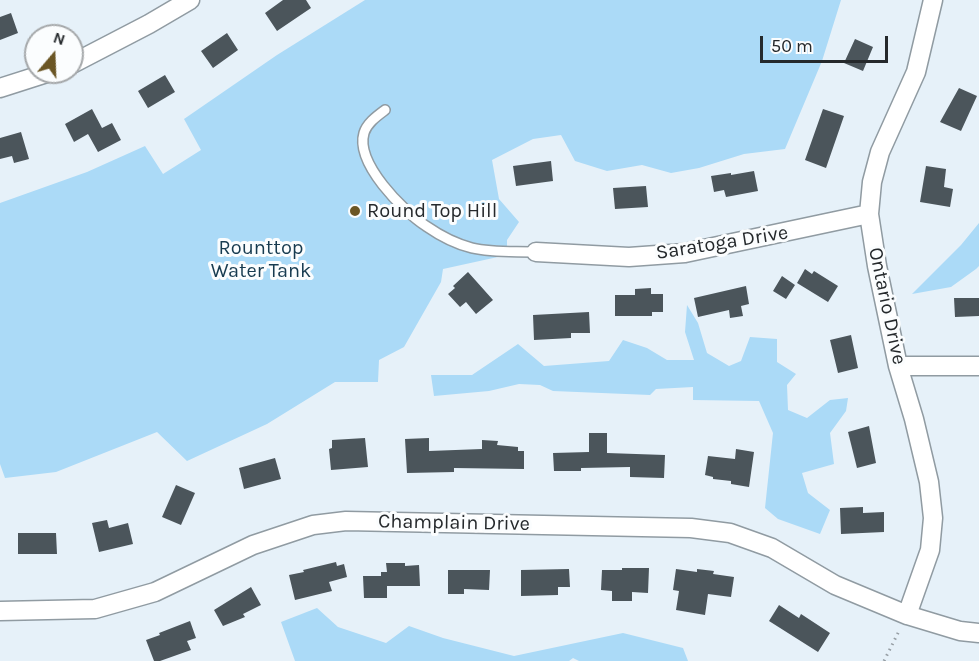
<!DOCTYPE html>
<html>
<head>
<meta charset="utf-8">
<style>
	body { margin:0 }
	#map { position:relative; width:979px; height:661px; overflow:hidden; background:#e6f1f9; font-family:Karla,sans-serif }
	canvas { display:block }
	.north { position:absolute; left:24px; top:24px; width:60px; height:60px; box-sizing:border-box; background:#fbfdfe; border:2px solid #a5a8aa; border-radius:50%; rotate:19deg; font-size:16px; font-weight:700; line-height:24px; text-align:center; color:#25292c }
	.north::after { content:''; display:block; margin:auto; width:21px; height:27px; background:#6b5625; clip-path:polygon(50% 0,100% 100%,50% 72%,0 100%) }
	.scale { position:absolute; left:760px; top:36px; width:128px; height:27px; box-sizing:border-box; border:3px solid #25292c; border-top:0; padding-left:8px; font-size:18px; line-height:21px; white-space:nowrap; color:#25292c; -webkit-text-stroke:4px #fbfdfe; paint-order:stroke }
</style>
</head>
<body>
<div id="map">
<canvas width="979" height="661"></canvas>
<div class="north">N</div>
<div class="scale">50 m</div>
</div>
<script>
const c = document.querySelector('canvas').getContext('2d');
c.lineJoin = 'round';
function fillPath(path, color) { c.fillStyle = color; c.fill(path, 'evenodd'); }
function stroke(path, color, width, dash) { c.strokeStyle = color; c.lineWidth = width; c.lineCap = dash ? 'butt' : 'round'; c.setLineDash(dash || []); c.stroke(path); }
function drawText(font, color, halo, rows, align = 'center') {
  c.font = font + ' Karla,sans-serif'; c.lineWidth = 6; c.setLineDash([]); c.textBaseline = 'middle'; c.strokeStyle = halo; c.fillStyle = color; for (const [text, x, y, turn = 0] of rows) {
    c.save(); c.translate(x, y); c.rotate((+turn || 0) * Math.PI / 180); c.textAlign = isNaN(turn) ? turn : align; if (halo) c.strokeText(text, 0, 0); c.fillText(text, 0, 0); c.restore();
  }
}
fillPath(new Path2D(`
	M365,0h476l-19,61 -37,88 -41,5 -45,14 -28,5 -29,-8 -35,6 -32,-10 -14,-26 -28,4 -41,21 7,39 20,23 -12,18v15l-64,14 -2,13 -37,65 -25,13 -1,22h-43l-68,42 -80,37 -30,-29 -101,40 -51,6 -5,-14v-261l87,-31 58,-26 18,28 38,-24 -17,-31 93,-64z
	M979,223v43l-3,3 -25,18 -39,7 49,-49z
	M687,305l11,18 9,30 22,13 12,-5 9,-24 27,2v23l19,12 -9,11 1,25 19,8 23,-18 18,-2 -2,13 -16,22 4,31 -32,9 6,20 22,17 -10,24 -42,-15 -13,-11 8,-75 -14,-32 -66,-1v-13l-37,2 -6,6 -97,-4 -13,-6 -21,-1 -30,7 -55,5 -3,-21h41l46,-31 26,22 65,-5 14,-21 24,8 20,12h27l-9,-28z
	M317,608l21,19 48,16 23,-17 34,12 71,18 109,-23 60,15 5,13h-109l-6,-3 -4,3h-274l-14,-39z`), '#abdaf7');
fillPath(new Path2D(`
	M283,0h23l5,8 -34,23 -12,-18z
	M11,13l7,20 -18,7v-23z
	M227,33l11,17 -25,18 -12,-17z
	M855,39l18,8 -10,24 -19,-8z
	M165,75l10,17 -27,16 -10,-17z
	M959,88l18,8 -16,35 -21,-9z
	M92,109l10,19 10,-5 9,17 -23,12 -10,-18 -14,8 -9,-18z
	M823,109l21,7 -18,52 -21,-8z
	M21,132l8,27 -15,4 -2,-7 -12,3v-21z
	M551,161l2,20 -37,5 -3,-20z
	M926,166l20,3 -2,18 9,2 -3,18 -30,-5z
	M754,171l4,20 -32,6 -2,-7 -10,2 -3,-16 20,-3v2z
	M646,186l2,21 -33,2 -2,-21z
	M805,269l7,5 2,-3 24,15 -10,16 -31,-19z
	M468,272l25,28 -17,14 -10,-12 -6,5 -12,-13 7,-6 -2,-2z
	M782,276l13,9 -9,14 -13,-8z
	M746,286l3,18 -8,2 2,10 -13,2 -1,-8 -31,7 -4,-19z
	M651,288v6h12v18h-11v4h-37v-21h20v-6z
	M954,298h25v18l-24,1z
	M589,312l1,21h-19v5l-37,2 -1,-25z
	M851,335l7,33 -20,5 -8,-33z
	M869,426l7,37 -19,5 -9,-36z
	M589,433h18v20l58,2 -1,23 -34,-1v-10l-49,1v3h-27l-1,-18 36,-1z
	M365,438l3,29 -37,3 -2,-21 3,-1v-8z
	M429,438v13l53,-2v-9l16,1 -1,4 21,2v4h6v18l-70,-1v4l-47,1 -2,-34z
	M736,449l18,3 -5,35 -18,-3v-3l-18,-2v-2l-8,-2 3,-19 27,3z
	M275,458l6,21 -37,10 -5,-21z
	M176,485l19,8 -14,32 -19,-8z
	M863,507v6l21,-1v20l-43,2 -1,-26z
	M107,520l2,8 19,-5 5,21 -34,8 -7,-29z
	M18,533h38l1,21h-39z
	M336,562l1,4 7,-2 3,13 -18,5 3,9 -37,9 -6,-25 15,-3 -1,-2z
	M386,563h19v3l14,-1 1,21h-33v12h-23l-1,-22h18v-4h6z
	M622,568h27l-1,25 -16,-1v9h-20v-10l-11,-1 1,-20h20z
	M569,569l1,18h-12v8l-37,1v-26z
	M676,569l21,3v-3l17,2 -1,3 21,3 -3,20 -23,-3 -3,21 -29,-5 3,-19 -6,-1z
	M448,570h42l-1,20 -25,-1v5h-16z
	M251,587l10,18 -18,9 2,3 -22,9 -9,-16z
	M779,605l20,13 2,-4 29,19 -12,19 -49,-31z
	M190,621l6,17 -9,3 4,9 -31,11h-6l-8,-21 14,-5 -1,-2z`), '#4b555b');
const service = new Path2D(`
	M385,110c-8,6 -18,13 -21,23 -9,30 39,78 62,93 13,9 30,18 46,22 21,5 43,3 64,4`);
const minor = new Path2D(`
	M72,64l77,-40 41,-24
	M0,88l50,-16
	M536,252l93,5 56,-4 184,-39
	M898,366h81
	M0,611l95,-2 60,-17 98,-47 60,-20 33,-4 345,7 39,5 42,15 63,37 72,30 53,16 19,2
	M907,615l23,-65 3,-32 -4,-36 -15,-63 -16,-53 -21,-100 -8,-52 3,-32 8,-30 36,-80 17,-72`);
stroke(service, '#909ba2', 12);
stroke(minor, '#909ba2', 21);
stroke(new Path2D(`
	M884,661l15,-30`), '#959da3', 3, [1.5, 4.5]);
stroke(service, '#fff', 9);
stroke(minor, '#fff', 18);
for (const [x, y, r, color] of [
	[355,211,6,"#6b5625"]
]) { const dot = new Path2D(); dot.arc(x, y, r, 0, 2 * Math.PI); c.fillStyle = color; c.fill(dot); stroke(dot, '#fbfdfe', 2); }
drawText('20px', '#25292c', '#fbfdfe', [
	["Round Top Hill",367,211]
], 'left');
drawText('20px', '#25292c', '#fbfdfe', [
	["Saratoga Drive",722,243,-9],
	["Ontario Drive",887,306,78],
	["Champlain Drive",454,523,1]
]);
drawText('20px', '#173b50', '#fbfdfe', [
	["Rounttop",261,248],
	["Water Tank",261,271]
]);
</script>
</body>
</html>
